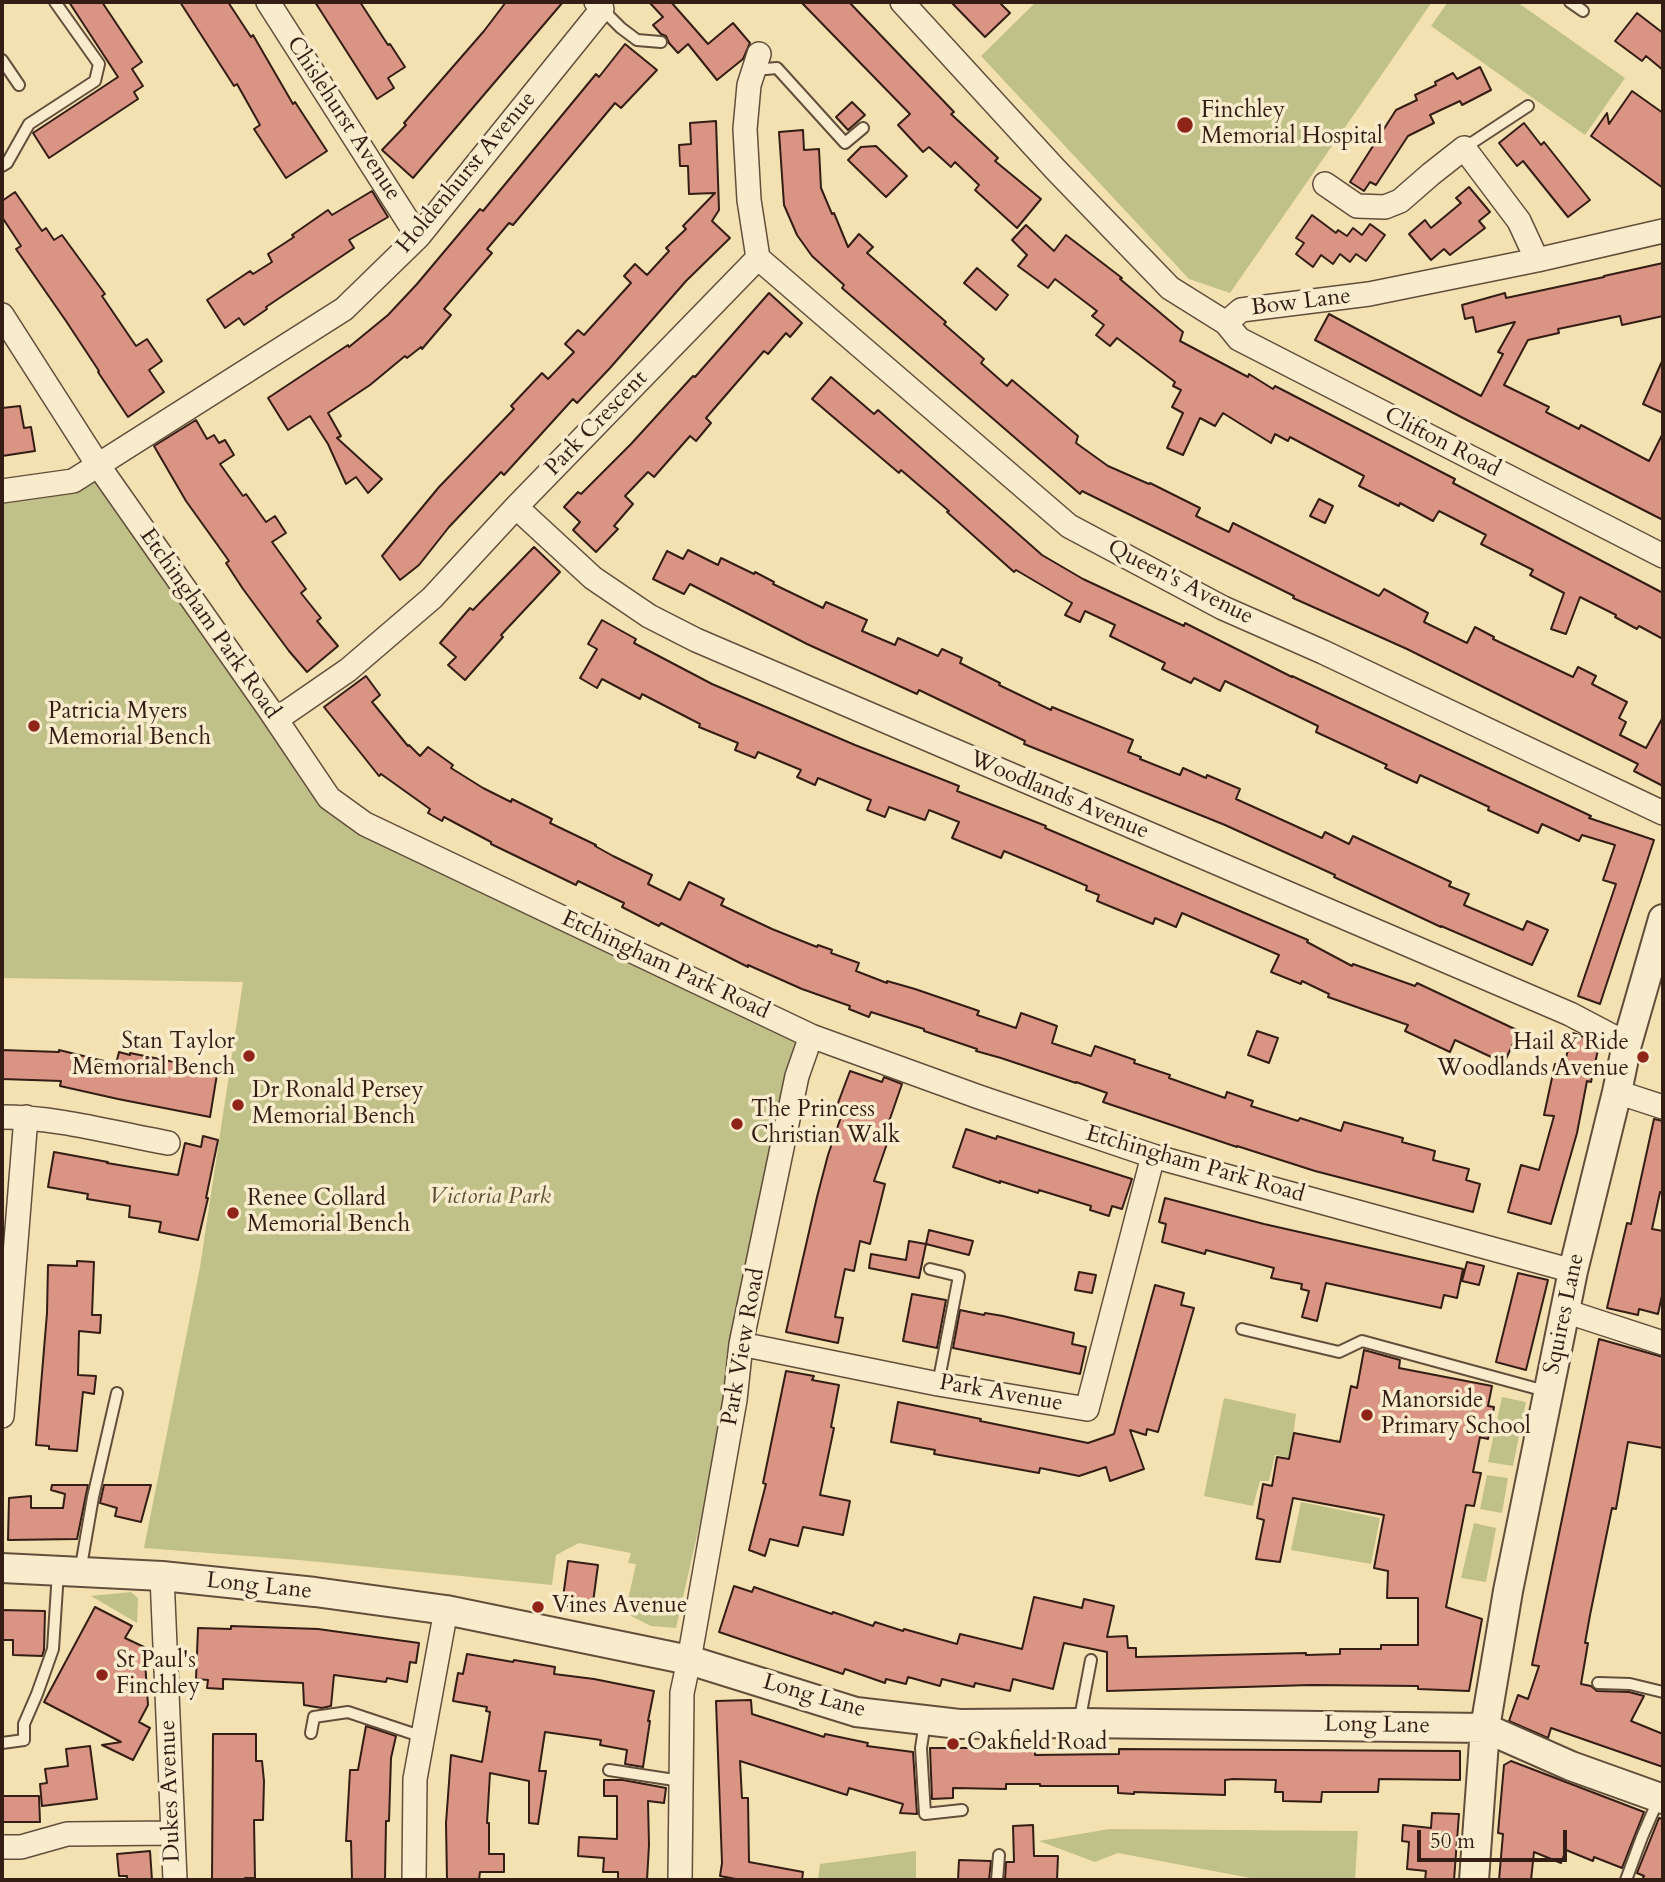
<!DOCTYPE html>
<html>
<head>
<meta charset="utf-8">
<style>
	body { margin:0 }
	#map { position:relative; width:1665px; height:1882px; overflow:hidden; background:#f4e1b2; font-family:Cardo,serif }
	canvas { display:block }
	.frame { position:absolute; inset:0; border:4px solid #331d14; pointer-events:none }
	.scale { position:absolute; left:1417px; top:1830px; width:150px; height:32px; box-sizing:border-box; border:4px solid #331d14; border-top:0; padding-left:9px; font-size:21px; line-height:24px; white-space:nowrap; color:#331d14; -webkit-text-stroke:5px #f8eccd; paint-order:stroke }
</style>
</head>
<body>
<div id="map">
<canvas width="1665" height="1882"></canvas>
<div class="frame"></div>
<div class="scale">50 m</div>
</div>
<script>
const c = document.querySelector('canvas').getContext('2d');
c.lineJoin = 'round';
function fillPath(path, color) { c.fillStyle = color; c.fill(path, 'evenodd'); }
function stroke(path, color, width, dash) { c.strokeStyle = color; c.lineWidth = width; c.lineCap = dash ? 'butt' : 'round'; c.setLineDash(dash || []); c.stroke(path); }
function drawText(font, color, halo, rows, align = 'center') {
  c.font = font + ' Cardo,serif'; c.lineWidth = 7; c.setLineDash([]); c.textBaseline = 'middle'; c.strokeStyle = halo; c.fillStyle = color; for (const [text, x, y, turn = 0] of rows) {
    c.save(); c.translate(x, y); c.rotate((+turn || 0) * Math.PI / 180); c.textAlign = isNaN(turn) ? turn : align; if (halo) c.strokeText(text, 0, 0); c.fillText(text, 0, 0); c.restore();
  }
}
fillPath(new Path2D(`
	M1036,2h396l-202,291 -41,-14 -208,-223z
	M1448,2h69l108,76 -40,57 -154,-109z
	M98,467l176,250 91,107 446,211 -135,593 -25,-2 -26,-13 11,-49 -8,-1 3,-10 -52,-10 -23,12 -4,30 -253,-25 -155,-12 56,-281 43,-285 -241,-4v-487z
	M1502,1397l24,5 -13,64 -25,-4z
	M1224,1398l72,16 -4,30 40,6 4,-11 9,2 61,38 -131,-24 -6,26h-9l-7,25 -49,-10z
	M1487,1475l21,3 -6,35 -22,-4z
	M1301,1502l79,16 -9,46 -80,-14z
	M1474,1523l22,5 -10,54 -25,-4z
	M131,1592l7,6 -1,25 -46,-27z
	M1109,1829l249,2 -3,49h-94l-143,-27 -23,9 -56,-21z
	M916,1851v29h-98l2,-16z`), '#c0c189');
const building = new Path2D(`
	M69,2h33l40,60 -10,7 11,17 -9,6 4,7 -89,59 -16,-25 85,-56z
	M180,2h48l23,35 2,-2 40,69 2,-2 32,49 -41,27 -32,-49 6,-4 -23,-41 -3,2z
	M315,2h45l28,43 2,-1 15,23 -17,11 6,10 -17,11z
	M506,2h57l-150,176 -31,-28 24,-25 -2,-2 80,-92z
	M649,2h22l37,42 25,-21 17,20 -7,16 -26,21 -29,-36 -10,9 -9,-10 -3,-7 -5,-2 -8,-9 10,-8z
	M801,2h48l105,110 -3,2 47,44 -3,3 46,38 -24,29 -42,-38 4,-5 -24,-23 -4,5 -22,-20 -6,5 -25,-27 12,-11z
	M951,2h48l11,11 -25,24z
	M1637,13l26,20v37l-17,-14 -4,5 -27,-20z
	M625,44l32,26 -36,38 -6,-5 -102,122 -4,-2 -22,26 5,4 -48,56 7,6 -29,34 -1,-2 -14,11 -2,-2 -35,29 -42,28 13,23 -4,2 45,41 -14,14 -12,-16 -10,7 -18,-40 -18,-28 -22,14 -20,-32 80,-53 1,2 39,-32 29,-31 63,-75 3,2 113,-137 3,3z
	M1480,67l11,23 -29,15 -2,-4 -30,14 4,8 -26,13 -32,49 -6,-3 -6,9 -14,-9 46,-72 21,-10 -2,-5 21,-10 -1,-3 18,-9 4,6z
	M1632,91l31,22v75l-72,-52 16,-23 2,11z
	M852,102l13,13 -17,15 -12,-13z
	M716,121l3,89 -7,11 18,17 -44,43 -76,87 -33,35 -4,-4 -69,76 -3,-3 -52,55 -30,38 -19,15 -18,-24 57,-69 75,-78 -3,-3 31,-33 6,6 26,-27 -9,-8 13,-14 6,5 47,-52 -7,-7 11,-12 12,11 22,-24 -3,-3 20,-19 -3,-3 32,-33 -26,1 -1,-28h-8l-1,-21 12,-1 -1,-21z
	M1524,123l17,22 3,-3 46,58 -22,17 -45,-56 -6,5 -18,-23z
	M803,130l1,20 15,-1 2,39 11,26 2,-1 14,34 11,-13 14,13 -6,6 79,69 -2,2 40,35 -3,4 26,23 5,-6 66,56 -2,7 32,23 41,18 1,-1 50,25 -4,8 33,16 4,-9 146,73 5,-7 44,24 -4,9 43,21 8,-16 19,10 -1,2 80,38 5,-10 18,9 -4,8 35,18 -8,16 7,4 -6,13 26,13 17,-31v69l-29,-15 4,-7 -231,-115 -114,-51 1,-2 -212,-105 -2,3 -238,-206 2,-3 -32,-29 -15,-21 -13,-30 -5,-73z
	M876,146l31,30 -21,21 -38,-37 13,-13z
	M1469,187l21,25 -11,9 6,7 -35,27 -6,-6 -13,11 -22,-26 16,-14 6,8 30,-25 -5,-5z
	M372,191l16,26 -39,23 5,8 -88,59 1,2 -23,16 -5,-7 -14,10 -18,-28 43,-29 3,3 19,-12 -4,-8 26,-17 -2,-2 36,-25 4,5z
	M15,192l27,39 4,-3 8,12 8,-5 43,59 -3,2 34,50 11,-7 15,22 -13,9 15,22 -36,25 -30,-45 1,-1 -33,-50 -50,-72 5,-3 -19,-29v-16z
	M1312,215l24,18 2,-3 9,6 6,-8 9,7 8,-11 15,11 -19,26 -10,-7 -6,8 -10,-8 -7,10 -12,-9 -8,12 -17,-13 8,-11 -8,-5z
	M1026,225l28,26 12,-16 56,43 -2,1 63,53 -3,9 68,36 1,-3 24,15 2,-3 180,93 -2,4 210,110v46l-24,-13 -2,3 -22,-12 1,-2 -36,-18 -14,37 -15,-5 13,-36 -34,-18 3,-5 -52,-26 5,-9 -47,-24 -6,10 -33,-18 -1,3 -40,-20 5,-10 -74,-39 -2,4 -13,-7 -4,9 -48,-30 -8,13 -15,-8 -17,37 -16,-7 16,-35 -11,-6 9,-17 -8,-4 2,-4 -58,-44 -7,8 -14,-11 8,-10 -12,-9 5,-5 -42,-32 -7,9 -30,-22 9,-11 -15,-15z
	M1663,263v53l-41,9 -2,-9 -62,13 1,4 -31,7 -24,45 45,22 -3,5 33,17 2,-4 68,36 14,-28v87l-200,-102 -148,-78 14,-26 152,82 22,-42 -5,-2 17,-30 -39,10 -3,-15 -8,2 -3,-14 43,-12 1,5 98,-21v-1z
	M977,268l31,27 -12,15 -32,-27z
	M769,293l33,30 -12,14 -4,-4 -18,21 -4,-3 -58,67 5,5 -15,18 -6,-5 -36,41 -6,-5 -23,24 8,8 -19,22 4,3 -22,23 -23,-22 7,-8 -16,-15 14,-15 3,2 50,-50 62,-68 2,1z
	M1663,359v54l-20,-9z
	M831,377l43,37 4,-4 164,145 41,24 101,47 1,-3 107,54v-1l299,140 -2,2 65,22 -54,164 -22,-8 38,-112 -13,-4 12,-35 -33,-10 -3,6 -37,-17 -4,9 -50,-23 1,-3 -69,-32 -3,8 -32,-15 2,-3 -71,-33 2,-6 -93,-45 -5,10 -26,-13 -3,5 -29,-14 3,-6 -55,-27 5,-11 -30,-14 -5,11 -15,-7 7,-12 -56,-33 -2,2 -67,-60 2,-1 -48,-41 -2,3 -87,-74z
	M20,406l4,22 7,-1 4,24 -33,5v-48z
	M196,420l11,19 7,-4 5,8 6,-3 9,15 -14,9 23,32 3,-2 20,28 9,-6 11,17 -14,9 34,47 -5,4 20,25 -4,3 21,25 -31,26 -18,-21 -46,-62 -17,-26 3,-2 -43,-60 -32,-55z
	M1319,499l14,7 -8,17 -15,-7z
	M534,547l26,25 -59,63 2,2 -38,43 -17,-15 8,-8 -16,-14 30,-35 3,2z
	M688,550l30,15 3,-7 33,16 1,-2 19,10 -1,2 50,24 3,-6 41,18 -5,11 33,14 3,-7 40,18 4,-7 20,9 -2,5 40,20 -1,2 52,25 1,-3 81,33 -5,12 13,5 -1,2 40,16 3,-7 23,10 1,-3 33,14 -4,10 86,39 3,-6 24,12 4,-8 98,46 -2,4 20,8 -5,11 59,25 4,-9 21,9 -16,35 -91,-39v1l-107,-50 1,-2 -110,-50 -201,-81 1,-3 -106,-51 -2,4 -110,-50 -117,-60 -6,10 -31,-15 14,-28 16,8z
	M602,620l34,19 -2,4 78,41 143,61 104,41 -2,5 89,35 -1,2 263,112 -1,2 45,24 1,-2 62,22 2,-3 102,48 -15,32 -49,-23 -5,12 -45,-21 3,-6 -80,-28 1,-3 -27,-13 -1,3 -30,-12 8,-17 -97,-42 -6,14 -21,-9 -2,6 -56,-23 2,-6 -13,-5 1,-4 -35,-15 -48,-20 -3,7 -49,-20 7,-16 -30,-12 -4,10 -36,-13 -4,10 -18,-7 4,-10 -53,-22 -3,7 -18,-8 4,-7 -43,-18 -3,6 -20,-8 3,-7 -39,-16 1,-3 -58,-30 -2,5 -38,-20 -5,9 -17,-10 17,-29 -9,-5z
	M366,676l14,19 -8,7 36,44 1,-1 11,11 8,-9 25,18 -2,3 32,20 28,14 1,-3 40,20 -2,4 46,22 -1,1 18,10 39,19 -4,9 32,16 9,-18 35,17 -3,6 51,24 45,18 1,-2 14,5 -1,3 28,10 -3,8 31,12v-2l28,8 64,22 -2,4 39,13 5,-15 36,13 -5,17 39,13 4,-10 40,14 -1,3 36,12 -1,3 56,20 2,-6 26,9 -2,5 47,15 2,-3 41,13 3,-9 59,16 -1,4 33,9 -2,9 36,9 -3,11 14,4 -7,28 -158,-41 -78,-25v1l-134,-45 4,-9 -31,-11v1l-75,-25 -25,-7 1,-2 -53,-18v-2l-53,-17 -2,5 -20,-8 1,-3 -48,-17 -54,-24v2l-87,-44 -2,3 -37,-19 2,-4 -46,-22 -2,4 -85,-41v-2l-47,-25 -2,4 -14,-8 2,-4 -49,-35 -2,2 -55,-69z
	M1257,1031l21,7 -9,25 -21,-8z
	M1572,1033l8,2 19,10 -8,37 -4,-1 -10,52 -26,91 -43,-12 13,-47 18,5 15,-54 -10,-1 11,-51 9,2z
	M2,1050l57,2v-2l57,14 3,-12 11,3v-2l59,12v-2l29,5 -8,49 -92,-18 -58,-13 1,-5 -59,-2z
	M850,1071l32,11 2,-5 18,7 -17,49 5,2 -16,46 11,3 -15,60 -10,-3 -6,30 -9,-2 -10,48 8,1 -5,25 -52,-11 31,-135 11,-42 14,-41 -7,-3z
	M1654,1119l9,2v72l-3,-1 -8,37 11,2v60l-5,23 -19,-5 -1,6 -31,-7 20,-85 4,1z
	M966,1129l30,10 1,-3 135,43 -10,30 -10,-3 -3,10 -19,-6 1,-4 -52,-16 -1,3 -38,-12v2l-47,-16z
	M203,1136l15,4 -12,58h2l-10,42 -39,-8 2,-10 -32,-5 1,-11 -43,-7 1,-5 -40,-7 6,-35 54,10 -1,1 71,12 7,-32 16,4z
	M1165,1198l99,26 199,45 -6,29 -13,-3 -3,13 -115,-25 -9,38 -15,-4 7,-26 -8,-2 1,-5 -31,-6 3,-10 -68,-18 -1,4 -43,-12 4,-18 -7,-2z
	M929,1230l44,11 -4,14 -43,-11z
	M909,1241l17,3 -7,34 -50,-10 2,-14 35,6z
	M77,1261l17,1 -2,53h9l-1,18 -21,-2 -1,44 18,1 -2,18 -11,-2 -6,59 -28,-2v-3l-13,-1 11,-132 1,-48 29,1z
	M1467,1262l17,4 -5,19 -17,-4z
	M1079,1272l17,3 -4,18 -17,-3z
	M1518,1273l30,7 -22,90 -30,-8z
	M1155,1285l29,8 -3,12 13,3 -36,124 -11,-3 -1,6 -16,-5 14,39 -34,12 -4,-14 -27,9 -39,-8 -1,5 -105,-19 1,-4 -44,-8 7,-40 83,17 -1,2 108,22 26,-9z
	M912,1294l34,6 -9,48 -34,-7z
	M960,1310l24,5 1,-2 18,3 71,17 -2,11 14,3 -6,27 -127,-26z
	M1599,1339l64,18v91l-35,-6 -12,67 -4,-1 -22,107 -5,28h3l-7,41 10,2 6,5 32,1 15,4 -13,25 32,13v33l-112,-39 -3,10 -39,-17 9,-26 10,4 11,-33 -7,-1z
	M1364,1350l36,10 -1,8 93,18 -4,20 6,1 -6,32 -8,-2 -7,35 8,1 -7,33 -8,-1 -20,102 36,12 -13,72 -51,-2v-3l-107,-1 -204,6v-39l-43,-9 -11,46 -40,-10 -3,12 -35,-8 -1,4 -32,-8 -2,7 -32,-9 -2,7 -20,-5 -1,4 -40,-14 -2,5 -124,-42 15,-46 18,6 2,-5 78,27 1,-2 40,14 2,-4 28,9 1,-2 53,15 3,-10 62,15 12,-52 48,11 2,-9 30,7 -7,31 20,-1 1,12h8v9l170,-4v2l34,-1v-5h41v-4h37v-47h-31l1,-27 -14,-3 10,-53 -91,-17 -13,64 -24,-3 8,-39 -7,-2 6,-34 9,2 5,-29 12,2 5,-26 46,9 11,-56 6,2z
	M786,1371l28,5 -2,4 27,5 -8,42 3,1 -14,67 30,6 -7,34 -40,-8 -5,19 -28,-7 -5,17 -16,-6 17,-66 -3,-1z
	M52,1485h36l-11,54 -69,1 1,-42 22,-2v12h32l2,-14 -14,-4z
	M104,1485h47l-10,37 -26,-6 2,-8 -17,-5z
	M568,1561l30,4 -6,45 -30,-5z
	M95,1607l37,19 -7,12 19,9 4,58 -9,17 11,6 -17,32 -31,-15 19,-3 -77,-40z
	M2,1610l43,1 -1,39 -2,6 -29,-1v-15h-11z
	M231,1626l87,3 101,14 -3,20 -6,-1 -3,20 -20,-4 -1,4 -52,-7 -3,31 -9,2 -18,-3 -1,-22 -80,-4v10l-16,-1 1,-8 -12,-1 2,-51 33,1z
	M467,1654l46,8 1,-2 41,7 -1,7 40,5 60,12 -6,30h2l-7,46 -18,-3 2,-14 -27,-5 1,-5 -56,-8 -6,39h7l-8,53 -9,-1v-42l-39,-8 -3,50h2v31h15v18h-24l-1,8h-32l-1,-57 5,-68 31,7 8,-50 -4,-1 1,-4 -34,-6 5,-28 5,1z
	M751,1700l1,14 72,23 1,-3 43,9 -1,3 46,6 4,62 -17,-1 3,-9 -54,-16 -2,7 -107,-34 2,37h6l1,64 54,10 -1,8h-61l-21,-4 2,-13 -6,-162z
	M366,1726l30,10 -5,22 -2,63h-3l-1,59h-33l-1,-39h-5l4,-71h8z
	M213,1734h43v27h6l2,20 -1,39h-9l1,58h-10v2h-33z
	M90,1746l7,53 -55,7 -2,-22 7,-1 -2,-14 23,-3 -2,-17z
	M930,1748h105v7l84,-1v-5l341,2v29l-81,-1 -1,13h-56l-1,10 -38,-1v-9h-8l1,-12 -43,-1 -8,1v15l-91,-3v2l-16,-1v-7h-78v-2h-34v5l-53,-1v10l-21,1z
	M1511,1761l133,51 -22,56 -28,-11 -1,4 -27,-11 -5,13 -27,-11 -3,28h-32l4,-46 -5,-1 6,-68z
	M604,1780h19l43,8 -2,15 -16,-2 1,44 -2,35h-29v-8h-15l1,-14 -26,-2 1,-19 38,2v-43h-13z
	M2,1796h37l1,26h-38z
	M1432,1813l27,1 -5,66h-29l1,-9 -19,-2 2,-27 -7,-1 1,-16 28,3z
	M1659,1818l4,1v61h-21l2,-4 -7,-3z
	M1033,1825l1,31h24l-1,24h-52l1,-18h8l-1,-36z
	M150,1851l2,29h-25v-4h-8l-2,-22z
	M959,1860l32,1 -2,19h-31z`);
fillPath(building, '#da9484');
stroke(building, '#331d14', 2);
const service = new Path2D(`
	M1570,2l13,9
	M602,9l19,19 16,12 24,2
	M2,60l17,25
	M754,70l23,-2 68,75 18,-15
	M1464,148l64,-42
	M2,166l5,-3 22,-39 66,-43 4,-17 -44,-62
	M930,1269l29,7 -21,108
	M1242,1329l97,23 23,-11 187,51
	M80,1572l13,-75 24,-104
	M1598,1683l32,1 33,8
	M925,1722l-4,26 4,66 37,-4
	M1079,1723l12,-63
	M311,1733l3,-16 34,-5 75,25
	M2,1743l22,-3v-16l13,-30 16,-45 5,-77
	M609,1770l72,11
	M997,1880l2,-25
	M1626,1880l16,-43 17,-39`);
const minor = new Path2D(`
	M268,2l150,235
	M902,2l154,168 114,118 56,35 15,-13 128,-16 168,-34 126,-29
	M1325,184l32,22 28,1 15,-6 31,-27 33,-26 55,73 18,39
	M758,258l311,268 154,82 100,44 340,161
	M2,315l96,150 171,244 60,89 36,26 446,212 168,61 174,59 420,115
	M1226,323l13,16 424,217
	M2,491l71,-10 271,-172 74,-72 184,-228 -6,-7
	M516,507l77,71 56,38 47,24 874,374 57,30
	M277,719l71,-49 84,-72 84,-91 242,-249 -9,-58 -4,-71 4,-44 10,-31
	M1617,1092l46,15
	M2,1117c55,0 111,16 166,26
	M1565,1311l98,32
	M741,1344l197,40 149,25 66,-253
	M2,1416l24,-299
	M162,1576l13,304
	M2,1847h19l46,-13 106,-1
	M414,1880l1,-101 31,-169
	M680,1880l2,-187 7,-33 46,-260 6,-56 56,-268 14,-40`);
const tertiary = new Path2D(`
	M2,1568l160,8 153,16 131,18 243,50 167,52 103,12 120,-1 406,5 86,38 92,33
	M1474,1880l11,-152 23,-137 65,-320 44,-179 10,-48 36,-125`);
stroke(service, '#634e3c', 14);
stroke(minor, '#634e3c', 26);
stroke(tertiary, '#634e3c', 32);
stroke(service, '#f8eccd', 10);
stroke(minor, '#f8eccd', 23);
stroke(tertiary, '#f8eccd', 28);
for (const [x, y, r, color] of [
	[1185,125,9,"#8f2418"],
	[34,726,7,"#8f2418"],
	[249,1056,7,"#8f2418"],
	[1643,1057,7,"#8f2418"],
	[238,1105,7,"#8f2418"],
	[737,1124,7,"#8f2418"],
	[233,1213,7,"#8f2418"],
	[1367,1415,7,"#8f2418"],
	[538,1607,7,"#8f2418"],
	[102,1675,7,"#8f2418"],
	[953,1744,7,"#8f2418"]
]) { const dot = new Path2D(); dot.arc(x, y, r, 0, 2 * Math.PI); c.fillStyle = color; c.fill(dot); stroke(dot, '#f8eccd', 2.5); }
drawText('23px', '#331d14', '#f8eccd', [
	["Finchley",1201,112],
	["Memorial Hospital",1201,138],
	["Patricia Myers",48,713],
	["Memorial Bench",48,739],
	["Stan Taylor",235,1043,"right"],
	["Memorial Bench",235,1069,"right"],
	["Hail & Ride",1629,1044,"right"],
	["Woodlands Avenue",1629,1070,"right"],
	["Dr Ronald Persey",252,1092],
	["Memorial Bench",252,1118],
	["The Princess",751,1111],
	["Christian Walk",751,1137],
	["Renee Collard",247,1200],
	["Memorial Bench",247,1226],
	["Manorside",1381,1402],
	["Primary School",1381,1428],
	["Vines Avenue",552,1607],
	["St Paul's",116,1662],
	["Finchley",116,1688],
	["Oakfield Road",967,1744]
], 'left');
drawText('23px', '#331d14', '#f8eccd', [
	["Chislehurst Avenue",343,119,57],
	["Holdenhurst Avenue",467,173,-50],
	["Bow Lane",1301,303,-7],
	["Park Crescent",597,424,-46],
	["Clifton Road",1442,443,27],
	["Queen's Avenue",1180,583,27],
	["Etchingham Park Road",209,624,55],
	["Woodlands Avenue",1059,796,23],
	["Etchingham Park Road",665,966,25],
	["Etchingham Park Road",1195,1165,16],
	["Squires Lane",1565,1314,-78],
	["Park View Road",744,1347,-80],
	["Park Avenue",1001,1394,10],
	["Long Lane",259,1587,6],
	["Long Lane",814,1697,16],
	["Long Lane",1377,1726,1],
	["Dukes Avenue",171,1791,-92]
]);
drawText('italic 23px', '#5d4e37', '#f8eccd', [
	["Victoria Park",490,1198]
]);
</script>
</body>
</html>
